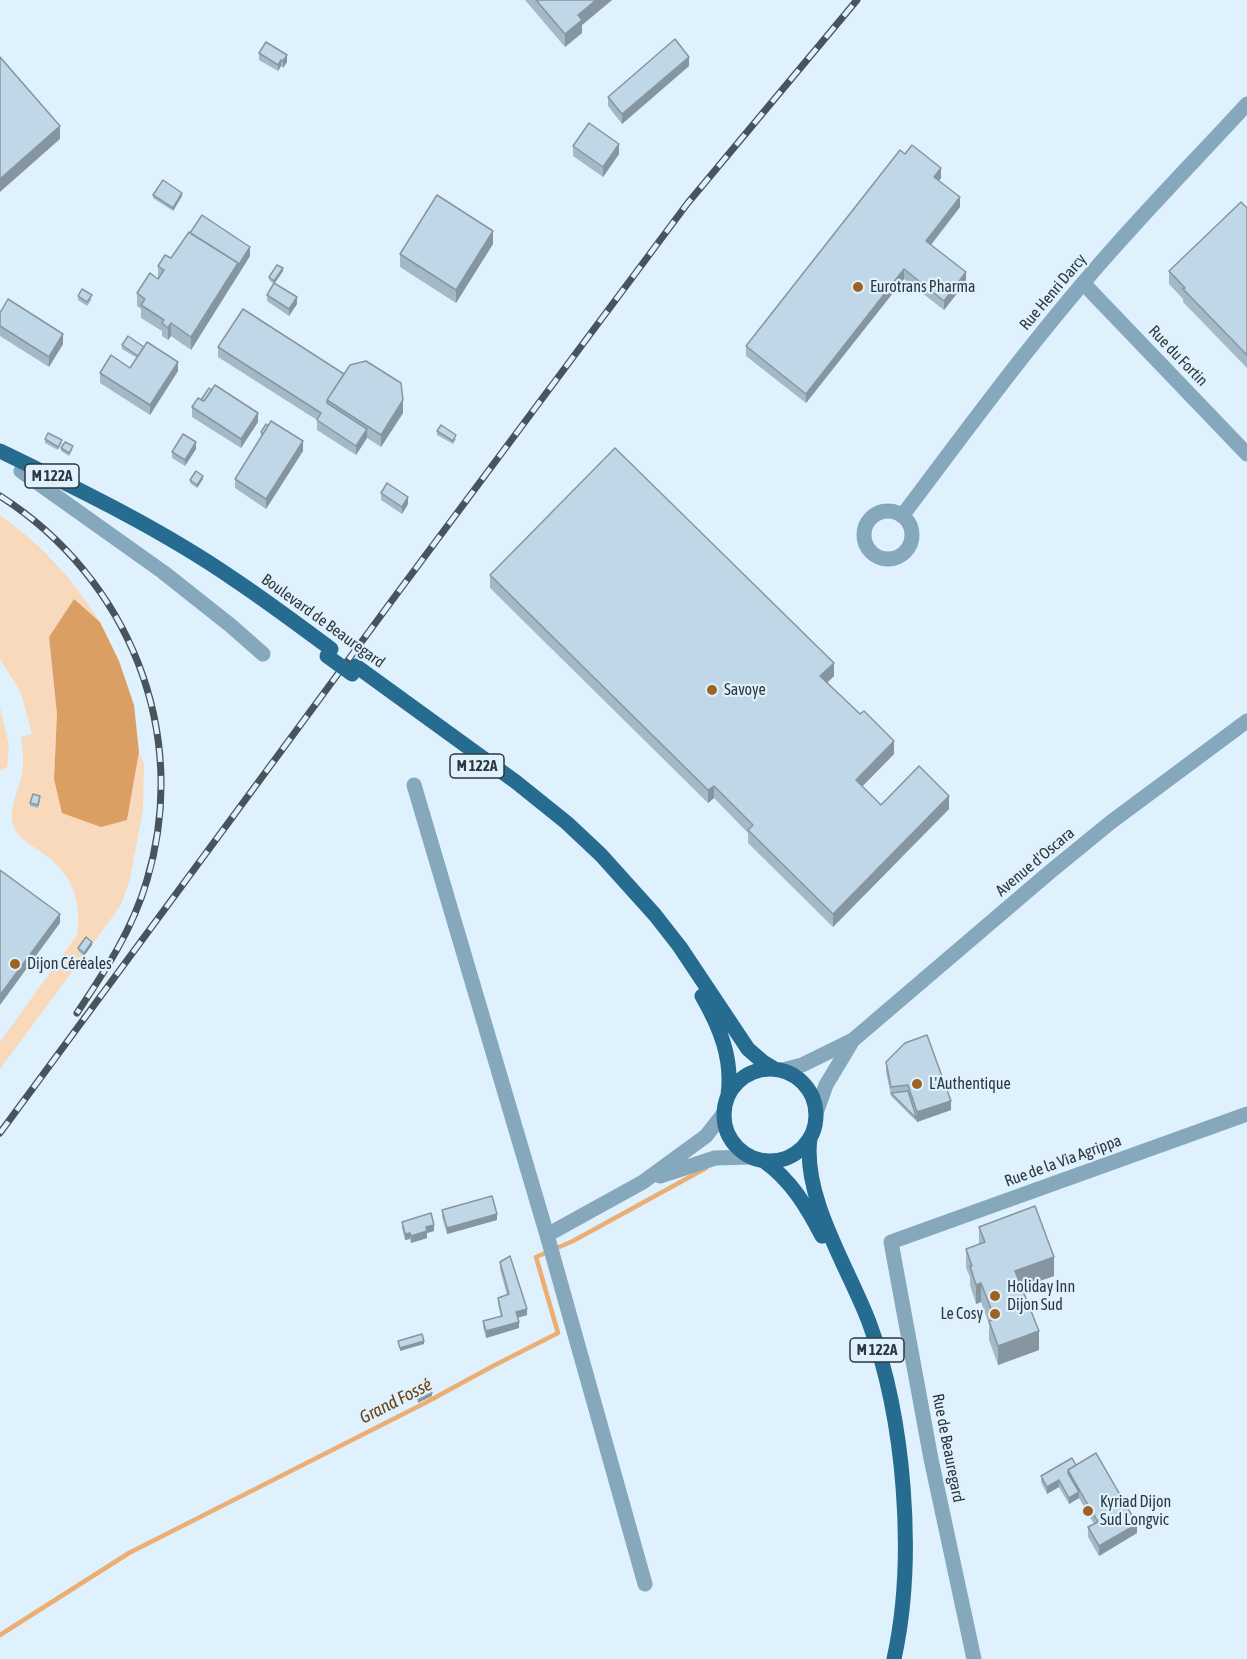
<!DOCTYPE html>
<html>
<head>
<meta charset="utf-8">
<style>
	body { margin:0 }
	canvas { display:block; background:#def1fd }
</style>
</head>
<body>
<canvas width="1247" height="1659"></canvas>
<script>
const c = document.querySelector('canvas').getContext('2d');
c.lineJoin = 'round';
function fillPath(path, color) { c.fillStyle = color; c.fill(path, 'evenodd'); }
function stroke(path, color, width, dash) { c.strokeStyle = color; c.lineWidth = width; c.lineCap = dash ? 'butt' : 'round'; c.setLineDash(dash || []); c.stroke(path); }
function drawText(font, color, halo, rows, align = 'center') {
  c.font = font + ' "Asap Condensed",sans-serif'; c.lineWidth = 4.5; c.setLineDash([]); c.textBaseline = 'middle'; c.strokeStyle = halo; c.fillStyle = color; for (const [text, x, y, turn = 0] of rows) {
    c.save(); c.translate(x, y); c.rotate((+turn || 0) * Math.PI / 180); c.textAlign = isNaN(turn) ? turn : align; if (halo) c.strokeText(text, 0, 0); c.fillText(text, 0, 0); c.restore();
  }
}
fillPath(new Path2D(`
	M0,515c41,29 74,65 100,107l-26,-23 -25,38 8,77 -3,65 73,41 12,-68 5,11 -1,47 -13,69 -9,26 -29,40 -14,6 6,5 -84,113v-27l77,-107c5,-37 -6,-63 -36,-83 -10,-7 -22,-13 -27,-25 -7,-18 5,-36 8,-54 2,-12 1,-23 -1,-36l11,-3 -11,-41 -21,-34z
	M0,707l9,39 -2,21 -7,4z`), '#f8d9bc');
fillPath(new Path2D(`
	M74,599l26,23 19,39 15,44 5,47 -12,68 -26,7 -39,-14 -8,-34 3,-65 -8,-77z`), '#dc9f63');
stroke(new Path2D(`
	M0,1635l129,-82 296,-150 68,-37 65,-33 -22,-76 37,-16 133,-73`), '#ecae72', 4.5);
stroke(new Path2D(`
	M1083,283l164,171
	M21,471l142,101 67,53 33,29
	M864 535a24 24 0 1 1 48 0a24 24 0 1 1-48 0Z
	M902,516c68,-90 134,-181 209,-265 44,-50 91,-98 136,-147
	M414,785l133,450 98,349
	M783,1070l19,-5 51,-25 198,-169 60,-49 136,-101
	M816,1113l10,-28 27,-45
	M660,1176l55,-18 35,-1
	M547,1235l96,-53 63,-46 18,-23
	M974,1659l-43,-200 -40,-217 356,-128`), '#86a8bc', 15);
stroke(new Path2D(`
	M0,451c80,39 161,78 235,129 33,22 65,46 96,69
	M356,666l160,116 51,41 34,32 54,60 25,32 68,102 15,13 10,6
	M702,996c18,31 31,63 26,99
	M724 1115a46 46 0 1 1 92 0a46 46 0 1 1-92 0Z
	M810,1138c-8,59 38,129 59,184 36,97 47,237 25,337
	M764,1161c27,19 43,46 58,75`), '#266c91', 15);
const rail = new Path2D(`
	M0,496c129,82 191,237 147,384 -14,49 -42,91 -70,133
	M0,1133l396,-538 291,-391 170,-204`);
stroke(rail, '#48535a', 7);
stroke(rail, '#def1fd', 4.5, [14]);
stroke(new Path2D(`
	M327,656l25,18`), '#266c91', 15);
fillPath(new Path2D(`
	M525,0h87l-30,25v8l-17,14z
	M280,51l7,11 -4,6 -2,-2 -3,5 -19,-11v-7z
	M689,66l-67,58 -14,-18v-9z
	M573,146l46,8 -16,23 -30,-21z
	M905,154l36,24 -3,3 22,26 -29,38 35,37 -22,28 -40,-31 -98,124 -60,-47v-10z
	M153,195l29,1 -9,15 -20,-13z
	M1247,208v160l-64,-66v-3l-14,-15v-13z
	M493,244l-37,59 -56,-36v-13z
	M250,256l-59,94 -20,-14 -3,4 -6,-4v-5l-21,-13v-9l-4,-3v-13l21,-15v-12z
	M283,271l-8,12 22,21 -8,12 -22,-15v-6l7,-11 -5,-4v-3z
	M78,296l14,3 -5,7 -9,-6z
	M0,313l63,31 -14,23 -49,-31z
	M122,345l56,26 -28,44 -50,-32v-10l30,-5 7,-10 -15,-9z
	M218,347l185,66 -22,34 -14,-9 -11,17 -39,-25v-10l-99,-63z
	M201,400l57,22 -17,26 -49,-31v-10z
	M437,431l19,8 -3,5 -16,-9z
	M261,432l42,19 -37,58 -31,-21v-9l27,-43h-1z
	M45,439l17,4 -4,7 -13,-7z
	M61,448l12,1 -4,7 -8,-5z
	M196,449l-11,17 -13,-8v-6z
	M203,479l-6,9 -7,-5v-3z
	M381,493l27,11 -6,10 -21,-14z
	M490,575l344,101 -7,7 67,71 -32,32 19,19 68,4 -116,118 -85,-84v-10l-34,-35 -6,5 -218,-215z
	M40,800l-2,8 -8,-2v-3z
	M92,945l-8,11 -6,-5v-3z
	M886,1062l65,48 -34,12 -26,-26 -5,-24z
	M442,1210l55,10 -50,14 -5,-17z
	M402,1222l32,9 -7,2v5l-16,5 -1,-4 -5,1 -3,-12z
	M979,1227l75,49 -33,11 18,63 -41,15 -9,-25v-16l-8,-22 -5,2 -6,-19v-8l-4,-9v-19l13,-4z
	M500,1262l27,53 -9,3 1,10 -33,10 -3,-11v-6l18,-5 -3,-12v-6l9,-3 -7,-26z
	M1076,1465l61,68 -38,23 -11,-19v-10l6,-3 -15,-26 -10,6 -10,-17 -12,7 -6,-12v-6z`), '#a4b9c6');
fillPath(new Path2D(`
	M596,0h16l-30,25v8l-17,14v-13l13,-19z
	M287,55v7l-4,6v-7z
	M689,57v9l-67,58v-10z
	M281,60v6l-3,5v-6z
	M60,126v13l-60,53v-13z
	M619,144v10l-16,23v-10z
	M941,168v10l-7,9v-10z
	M182,193v3l-9,15v-3z
	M960,197v10l-34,44v-10z
	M493,231v13l-37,59v-13z
	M250,247v9l-59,94v-13l47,-74z
	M283,268v3l-9,13v-3z
	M904,269v10l-98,124v-9z
	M966,272v10l-22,28v-9z
	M297,297v7l-8,12v-7z
	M171,323v13l-3,4v-12z
	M63,334v10l-14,23v-10z
	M178,362v9l-28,44v-10z
	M403,400v13l-22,34v-12z
	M258,413v9l-17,26v-9z
	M367,429v9l-11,17v-9z
	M303,441v10l-37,58v-10z
	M196,442v7l-11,17v-6z
	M203,476v3l-6,9v-3z
	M408,497v7l-6,10v-7z
	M834,663v13l-14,13v-13z
	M894,741v13l-38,39v-13z
	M714,786v12l-6,5v-13z
	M949,796v13l-116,118v-13z
	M60,914v9l-60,82v-10z
	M92,942v3l-8,11v-3z
	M951,1101v9l-34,12v-10z
	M497,1214v6l-50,14v-6z
	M434,1225v6l-7,2v5l-16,5v-7l15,-9z
	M410,1233v6l-5,1v-6z
	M1054,1257v19l-39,14v-19z
	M981,1283v19l-5,2v-19z
	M527,1309v6l-11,3v-6z
	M519,1322v6l-33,10v-7z
	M1039,1331v19l-41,15v-19z
	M424,1341v3l-24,7v-3z
	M432,1393v3l-14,7v-3z
	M1059,1480v7l-12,7v-7z
	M1079,1492v6l-10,6v-6z
	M1137,1524v9l-38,23v-10z`), '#8696a1');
const building = new Path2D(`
	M536,0h60l-18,15 4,5 -17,14z
	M675,39l14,18 -67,57 -14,-17z
	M266,42l21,13 -4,6 -2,-1 -3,5 -19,-12z
	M0,57l60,69 -60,53z
	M589,123l30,21 -16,23 -30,-21z
	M912,145l29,23 -7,9 26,20 -34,44 40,31 -22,29 -40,-32 -98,125 -60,-48 154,-196 5,4z
	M163,180l19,13 -9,15 -20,-13z
	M437,195l56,36 -37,59 -56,-36z
	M1241,202l6,6v147l-64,-66 2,-1 -16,-17z
	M202,215l48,32 -12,19v-3l-48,-30z
	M189,232l49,31 -47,74 -20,-14 -3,5 -6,-5 2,-3 -23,-15 4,-6 -8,-6 13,-20 8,6 6,-9 -6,-4 7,-11 6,3z
	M277,265l6,3 -9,13 -5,-4z
	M274,283l23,14 -8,12 -22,-14z
	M82,289l10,6 -5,7 -9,-6z
	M8,299l55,35 -14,23 -49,-31v-13z
	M243,309l101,65 -17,26v3l40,26 -11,17 -39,-26 4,-7 -103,-66z
	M128,336l16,11 -6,9 -16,-11z
	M147,342l31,20 -28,43 -50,-32 11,-18 19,13z
	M366,361l35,22 2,17 -22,35 -54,-35 23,-35z
	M215,385l43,28 -17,26 -49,-32 6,-9 6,3z
	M209,388l3,2 -8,11 -3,-1z
	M271,421l32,20 -37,58 -31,-20z
	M266,424l2,2 -5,8 -2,-2z
	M441,425l15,10 -3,6 -16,-10z
	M48,433l14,7 -4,7 -13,-8z
	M183,434l13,8 -11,18 -13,-8z
	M65,442l8,4 -4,7 -8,-5z
	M615,448l219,215 -14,13 40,38 4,-3 30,30 -38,39 25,25 38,-39 30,30 -116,118 -85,-84 5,-5 -39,-39 -6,4 -218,-215z
	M196,471l7,5 -6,9 -7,-5z
	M387,483l21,14 -6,10 -21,-14z
	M33,794l7,2 -2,9 -8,-2z
	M0,870l60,44 -60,81z
	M86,937l6,5 -8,11 -6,-5z
	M927,1035l24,66 -34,11 -9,-27 -17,2 -5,-25 19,-19z
	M908,1091l9,28 -26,-26z
	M492,1196l5,18 -50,14 -5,-18z
	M1035,1206l19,51 -39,14 24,60 -41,15 -9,-25 6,-2 -14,-36 -5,2 -6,-19h2l-6,-17 19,-7 -6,-15z
	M431,1213l3,12 -8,2 1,4 -16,5 -1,-3 -5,1 -3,-12z
	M510,1256l17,53 -11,3 3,10 -33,9 -3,-10 19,-5 -4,-18 11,-4 -9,-32z
	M422,1334l2,7 -24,7 -2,-7z
	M427,1384l5,9 -14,7 -4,-9z
	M1096,1453l41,71 -38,22 -11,-19 10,-5 -30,-52z
	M1072,1458l4,7 -8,5v3l11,19 -10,6 -10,-18 -12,7 -6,-11z`);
fillPath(building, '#bfd7e6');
stroke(building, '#8696a1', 1.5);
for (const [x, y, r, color] of [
	[858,287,6,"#9e6323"],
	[712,690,6,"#9e6323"],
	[15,964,6,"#9e6323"],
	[917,1084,6,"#9e6323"],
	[995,1296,6,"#9e6323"],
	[995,1314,6,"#9e6323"],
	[1088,1511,6,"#9e6323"]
]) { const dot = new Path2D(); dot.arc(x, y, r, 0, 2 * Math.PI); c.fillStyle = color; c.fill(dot); stroke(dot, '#def1fd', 2); }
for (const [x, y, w] of [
	[52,476,54],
	[477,766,54],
	[877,1350,54]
]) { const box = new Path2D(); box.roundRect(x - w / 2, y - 12, w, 24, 4.5); c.fillStyle = '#def1fd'; c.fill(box); stroke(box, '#2e373d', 1.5); }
drawText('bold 15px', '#2e373d', null, [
	["M 122A",52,476],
	["M 122A",477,766],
	["M 122A",877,1350]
]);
drawText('16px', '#2e373d', '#def1fd', [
	["Eurotrans Pharma",870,287],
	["Savoye",724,690],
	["Dijon Céréales",27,964],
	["L'Authentique",929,1084],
	["Holiday Inn",1007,1287],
	["Dijon Sud",1007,1305],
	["Le Cosy",983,1314,"right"],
	["Kyriad Dijon",1100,1502],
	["Sud Longvic",1100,1520]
], 'left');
drawText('16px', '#2e373d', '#def1fd', [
	["Rue Henri Darcy",1053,292,-50],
	["Rue du Fortin",1178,356,46],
	["Boulevard de Beauregard",323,621,36],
	["Avenue d'Oscara",1035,862,-40],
	["Rue de la Via Agrippa",1063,1161,-20],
	["Rue de Beauregard",948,1448,79]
]);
drawText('italic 18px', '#6b4215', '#def1fd', [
	["Grand Fossé",396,1401,-27]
]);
</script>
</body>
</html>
